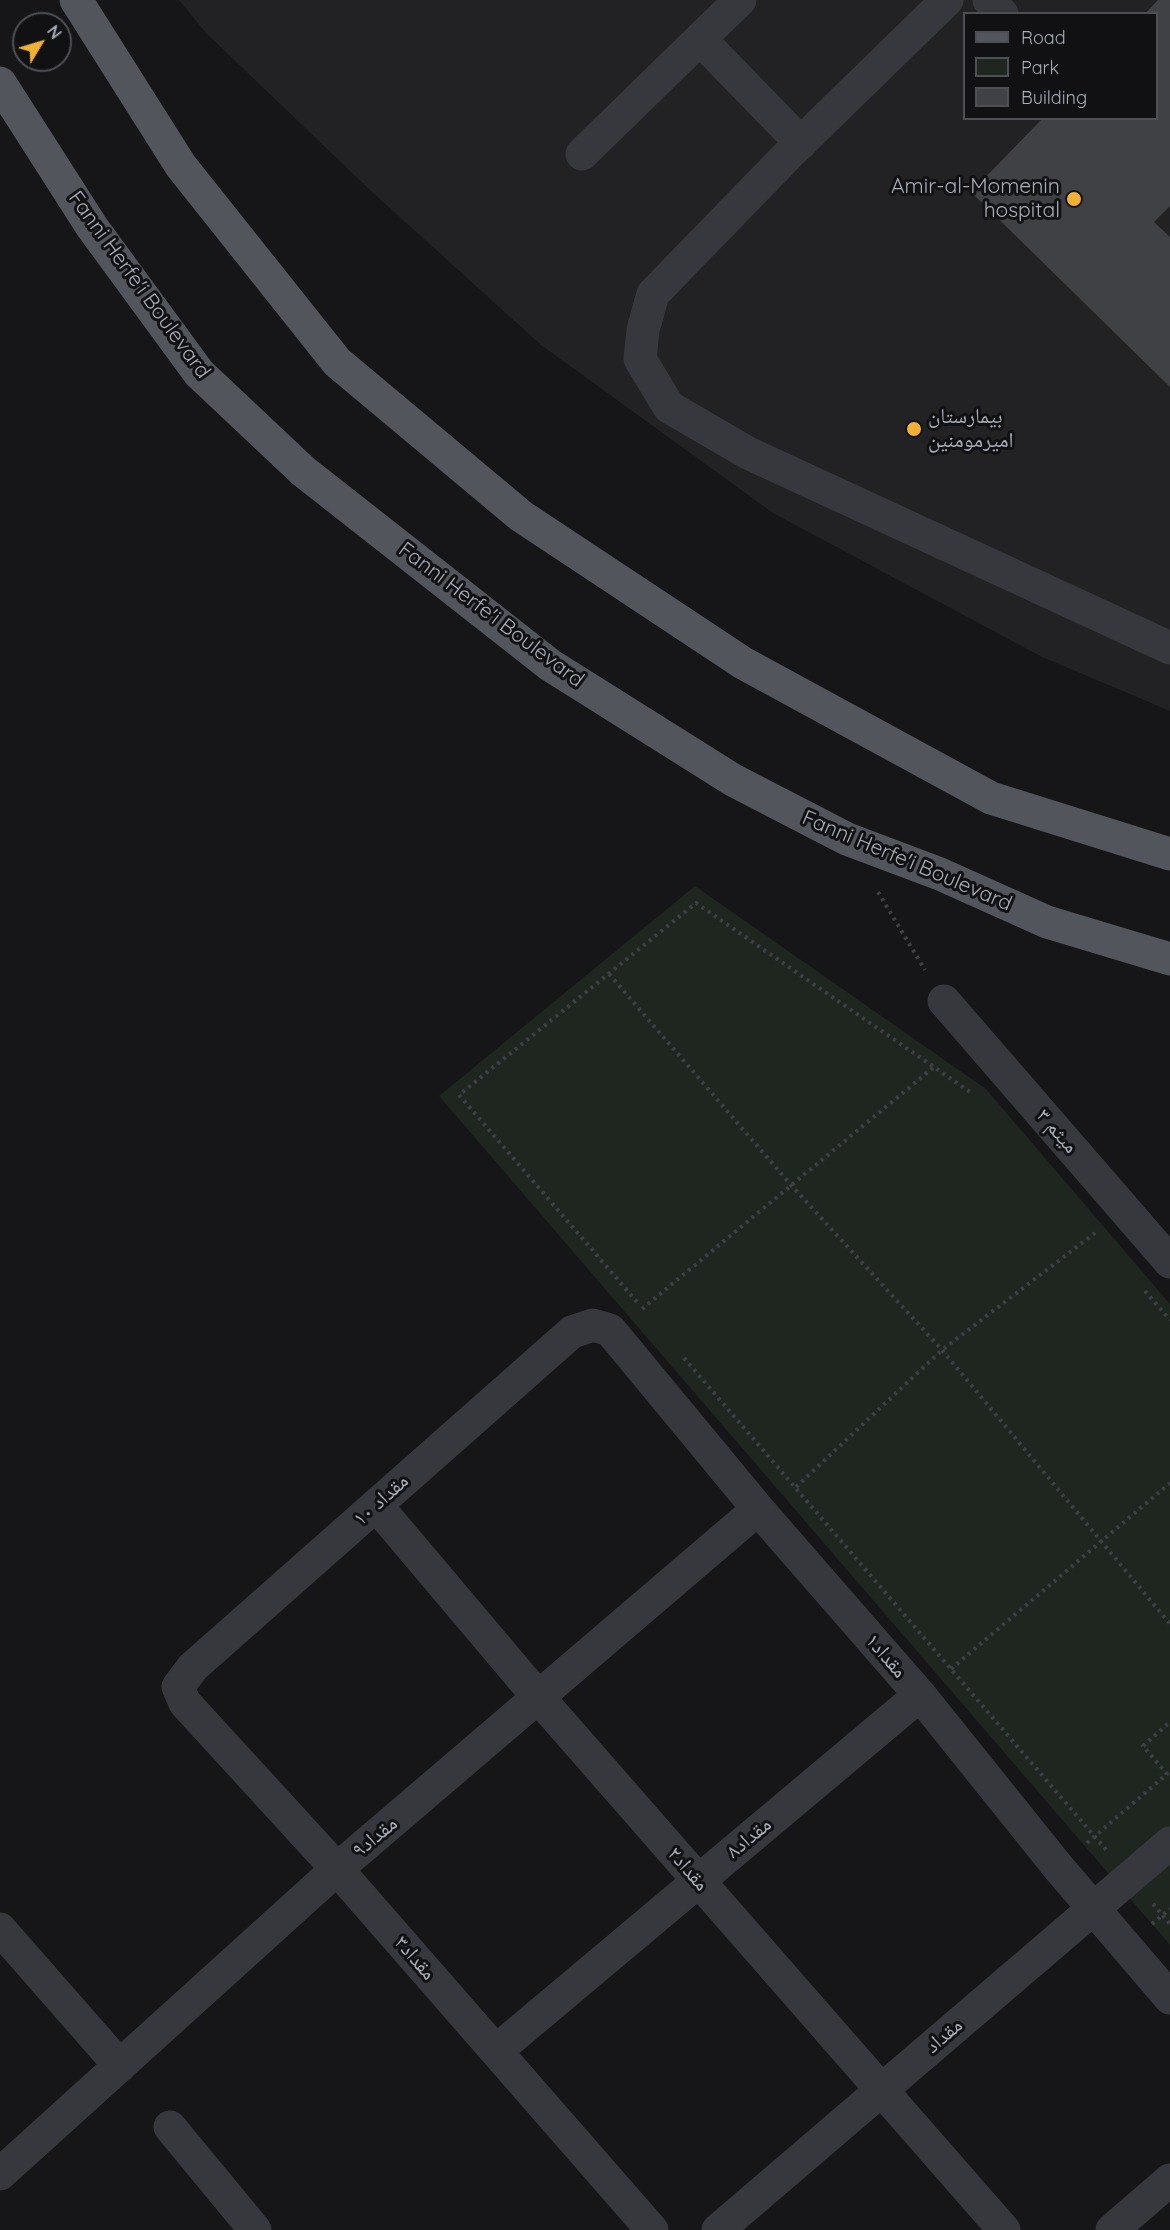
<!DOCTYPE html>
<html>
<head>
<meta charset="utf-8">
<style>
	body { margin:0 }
	#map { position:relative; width:1170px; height:2230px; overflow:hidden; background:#161618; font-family:Quicksand,sans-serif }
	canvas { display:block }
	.legend { position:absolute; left:963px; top:12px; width:195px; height:108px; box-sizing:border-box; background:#111113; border:2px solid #4d4f55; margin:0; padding:8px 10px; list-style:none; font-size:18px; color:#a8adb8 }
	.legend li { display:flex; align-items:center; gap:12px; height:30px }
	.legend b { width:30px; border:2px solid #4d4f55 }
	.north { position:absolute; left:12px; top:12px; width:60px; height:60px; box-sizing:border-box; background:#111113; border:2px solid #4d4f55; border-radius:50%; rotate:52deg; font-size:16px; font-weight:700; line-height:24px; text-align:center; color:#a8adb8 }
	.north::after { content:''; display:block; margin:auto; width:21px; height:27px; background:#f2b134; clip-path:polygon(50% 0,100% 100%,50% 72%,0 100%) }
</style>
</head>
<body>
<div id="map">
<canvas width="1170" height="2230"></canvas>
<ul class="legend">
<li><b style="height:8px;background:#53555c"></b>Road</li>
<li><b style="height:16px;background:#1e261f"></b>Park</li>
<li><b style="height:16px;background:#404145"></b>Building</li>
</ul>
<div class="north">N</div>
</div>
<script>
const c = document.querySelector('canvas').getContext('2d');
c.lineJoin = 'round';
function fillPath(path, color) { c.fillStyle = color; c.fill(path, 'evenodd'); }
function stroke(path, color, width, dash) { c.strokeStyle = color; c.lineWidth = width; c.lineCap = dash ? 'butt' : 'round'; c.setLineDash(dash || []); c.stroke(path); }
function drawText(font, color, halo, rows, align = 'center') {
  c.font = font + ' Quicksand,"Noto Naskh Arabic",sans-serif'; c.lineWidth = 6; c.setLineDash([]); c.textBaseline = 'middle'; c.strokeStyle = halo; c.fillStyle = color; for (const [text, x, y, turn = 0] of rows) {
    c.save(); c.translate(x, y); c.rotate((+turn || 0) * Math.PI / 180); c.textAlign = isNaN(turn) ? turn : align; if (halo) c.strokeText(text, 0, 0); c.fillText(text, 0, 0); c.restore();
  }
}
fillPath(new Path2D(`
	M179,0h991v711l-128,-54 -269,-144 -232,-168 -170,-154 -165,-158zM964,14h192v104h-192z`), '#222225');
fillPath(new Path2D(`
	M695,886l291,203 184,215v641l-731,-849z`), '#1e261f');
fillPath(new Path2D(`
	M1158,0h12v206l-16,16 16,15v150l-199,-195 72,-74h113v-104h-11z`), '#404145');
stroke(new Path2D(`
	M878,892l47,78
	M609,974l182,211 151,165 228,274
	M1145,1291l25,29
	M637,1302l-178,-207 237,-192 277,191
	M642,1309l292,-242
	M684,1358l423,493
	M796,1487l146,-137 153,-117
	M951,1669l219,-186
	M1087,1843l80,-69 -24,-28 27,-24
	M1153,1904l17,20
	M1152,1924l18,-15`), '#3d3f44', 4, [3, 4.5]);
stroke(new Path2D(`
	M947,0l-159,155 -135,139 -10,36 -3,29 29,48 79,46 422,195
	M989,0l13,14
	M701,40l100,103
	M582,154l158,-154
	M944,1001l226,261
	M376,1505l163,193 465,532
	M0,1929l120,137
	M496,2051l424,-356
	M170,2127l85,103
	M0,2174l337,-305 421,-360
	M652,2230l-315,-361 -152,-166 -7,-16 15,-20 379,-335 21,-7 17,5 148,179 162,186 138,172 112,131
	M718,2230l452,-387
	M1112,2230l58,-50`), '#37383d', 33);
stroke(new Path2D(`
	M76,0l105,166 156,196 184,154 222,147 248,135 179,56
	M0,83l92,144 107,146 104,98 247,194 183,115 114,59 93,35 107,48 123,37`), '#53555c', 33);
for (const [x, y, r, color] of [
	[1074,199,8,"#f2b134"],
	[914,429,8,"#f2b134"]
]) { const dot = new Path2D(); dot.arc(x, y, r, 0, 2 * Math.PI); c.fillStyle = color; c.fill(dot); stroke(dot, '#111113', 2); }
drawText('21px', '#a8adb8', '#111113', [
	["Amir-al-Momenin",1060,187],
	["hospital",1060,211],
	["بیمارستان",928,417,"left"],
	["امیرمومنین",928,441,"left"]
], 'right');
drawText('21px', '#a8adb8', '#111113', [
	["Fanni Herfe'i Boulevard",139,285,54],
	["Fanni Herfe'i Boulevard",491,615,37],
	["Fanni Herfe'i Boulevard",907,861,23],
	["میثم ۳",1057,1131,49],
	["مقداد ۱۰",381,1500,-42],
	["مقداد۱",886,1656,49],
	["مقداد۹",375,1837,-40],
	["مقداد۸",749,1838,-40],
	["مقداد۲",688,1869,49],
	["مقداد۳",415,1958,49],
	["مقداد",944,2036,-41]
]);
</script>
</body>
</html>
